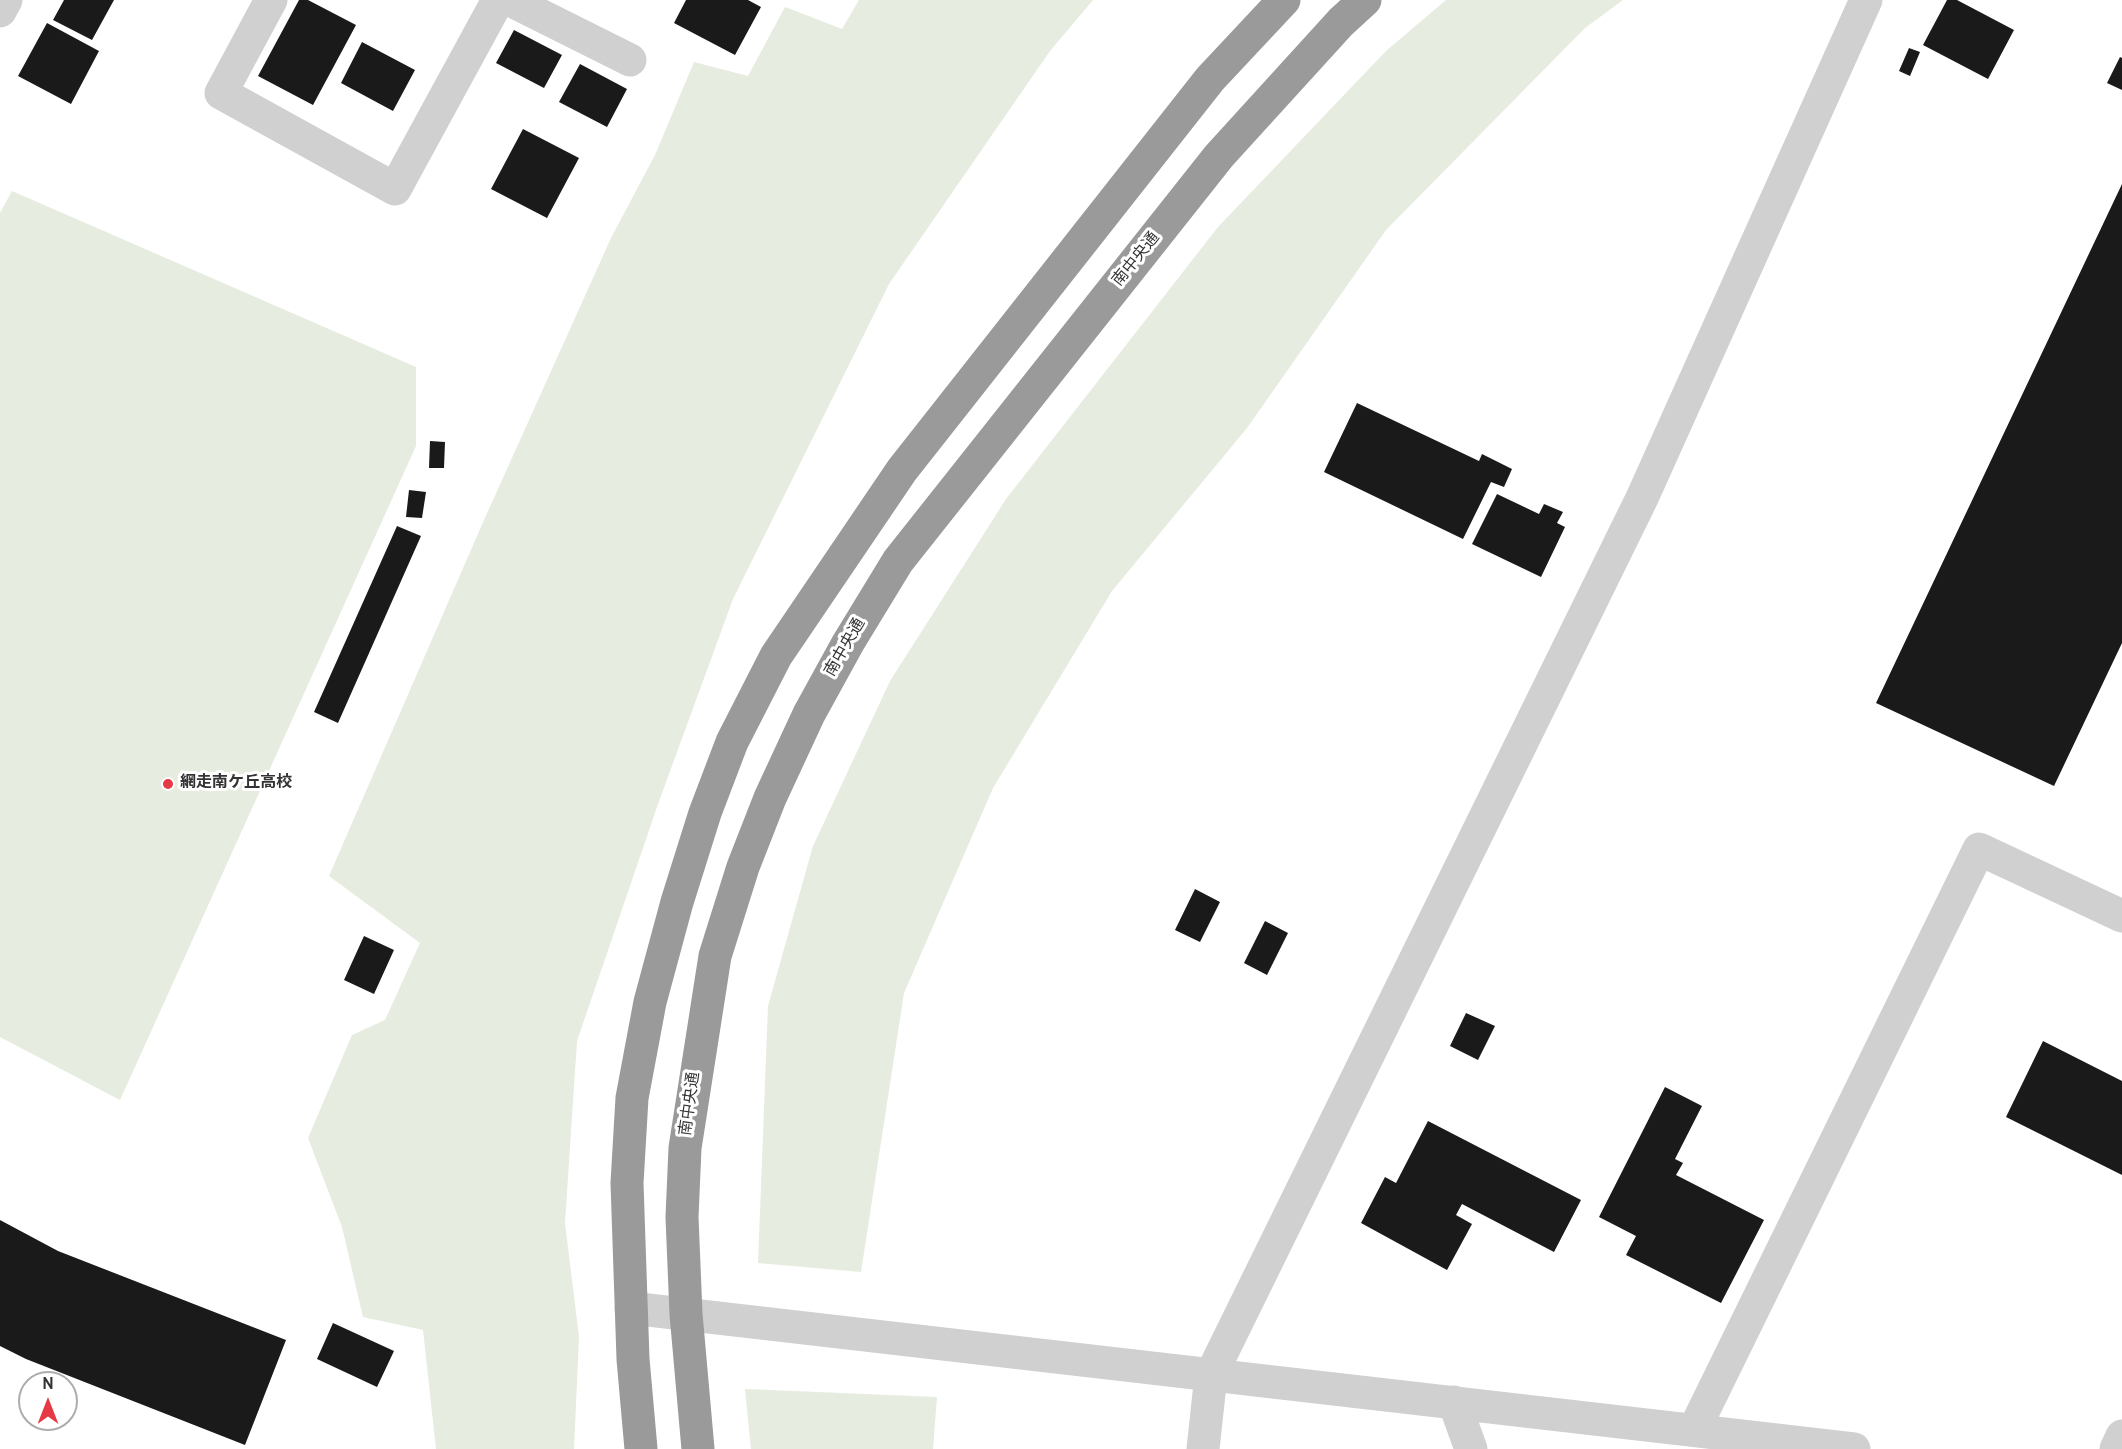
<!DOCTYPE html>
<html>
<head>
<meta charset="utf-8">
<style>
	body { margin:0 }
	#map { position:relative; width:2122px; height:1449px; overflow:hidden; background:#fff; font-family:Overpass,sans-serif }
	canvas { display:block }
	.north { position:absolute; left:18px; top:1371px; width:60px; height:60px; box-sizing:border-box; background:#fff; border:2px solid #adadad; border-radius:50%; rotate:0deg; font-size:16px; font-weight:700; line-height:24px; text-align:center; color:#333 }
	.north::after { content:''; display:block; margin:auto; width:21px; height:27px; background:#e63946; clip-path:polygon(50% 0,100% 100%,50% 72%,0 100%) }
</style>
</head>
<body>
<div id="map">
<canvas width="2122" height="1449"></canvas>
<div class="north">N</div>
</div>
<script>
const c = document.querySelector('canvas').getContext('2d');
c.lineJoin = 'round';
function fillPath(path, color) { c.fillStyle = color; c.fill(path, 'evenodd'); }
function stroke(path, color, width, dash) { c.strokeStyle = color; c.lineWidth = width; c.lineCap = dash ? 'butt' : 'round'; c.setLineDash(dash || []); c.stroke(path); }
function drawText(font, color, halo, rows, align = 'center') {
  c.font = font + ' Overpass,"Noto Sans JP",sans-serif'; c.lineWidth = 6; c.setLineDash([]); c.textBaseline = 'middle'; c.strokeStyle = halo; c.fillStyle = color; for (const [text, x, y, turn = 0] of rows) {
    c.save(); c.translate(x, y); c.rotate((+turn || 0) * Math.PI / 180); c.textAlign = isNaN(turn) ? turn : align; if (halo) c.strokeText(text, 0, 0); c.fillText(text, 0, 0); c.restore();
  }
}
fillPath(new Path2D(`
	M859,0h234l-43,51 -161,233 -156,315 -75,205 -81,237 -12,182 14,114 -5,112h-138l-13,-119 -60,-13 -21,-90 -34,-89 44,-103 33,-15 35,-77 -91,-67 155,-356 127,-282 44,-83 39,-93 54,14 37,-69 57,22z
	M1446,0h177l-38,28 -199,202 -139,198 -135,163 -119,197 -89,205 -43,279 -103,-9 10,-257 45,-160 77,-165 116,-182 212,-272 168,-176z
	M12,191l404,176v79l-296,654 -120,-63v-824z
	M745,1389l192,8 -4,52h-182z`), '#e6ecdf');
fillPath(new Path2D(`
	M64,0h50l-22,40 -39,-20z
	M299,0h9l48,25 -43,80 -55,-29z
	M686,0h62l13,7 -26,48 -61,-32z
	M1947,0h10l57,30 -26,49 -65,-34z
	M47,23l52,28 -28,53 -53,-28z
	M514,30l48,25 -18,33 -48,-25z
	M362,42l53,28 -22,41 -52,-28z
	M1909,48l11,4 -10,24 -11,-5z
	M2120,57l2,1v32l-15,-7z
	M580,64l47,25 -20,38 -48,-25z
	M523,129l56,29 -32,60 -56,-29z
	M2122,184v459l-68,143 -178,-83z
	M1357,403l122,58 3,-7 30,15 -8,18 -13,-5 -28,57 -139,-67z
	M430,441l15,1 -1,26h-15z
	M409,490l17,2 -4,26 -16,-1z
	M1497,494l42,20 5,-10 19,8 -6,11 8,4 -24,50 -69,-33z
	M397,526l24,10 -83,187 -24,-11z
	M1195,889l25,13 -20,40 -25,-12z
	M1265,921l23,12 -21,42 -23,-12z
	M364,936l30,14 -20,44 -30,-14z
	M1466,1013l29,13 -17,34 -28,-14z
	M2043,1041l79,40v94l-116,-58z
	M1665,1087l37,19 -27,53 8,4 -7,12 88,45 -43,83 -95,-48 10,-19 -37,-19z
	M1428,1121l153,79 -27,52 -92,-48 -6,11 16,9 -25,46 -86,-47 24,-46 11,6z
	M0,1220l58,31 228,89 -41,105 -219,-86 -26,-13z
	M333,1323l61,28 -17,36 -60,-28z`), '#1a1a1a');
stroke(new Path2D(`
	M271,0l-50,93 174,96 103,-189
	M510,0l120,60
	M0,11l6,-11
	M631,1308l1223,141
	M1454,1402l17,47
	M1694,1430l285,-581 143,67
	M1203,1449l8,-74 431,-877 224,-498
	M2116,1449l6,-13`), '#d0d0d0', 33);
stroke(new Path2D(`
	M641,1449l-8,-90 -6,-176 5,-85 18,-96 27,-100 28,-89 27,-71 44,-86 126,-186 308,-391 74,-79
	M698,1449l-12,-135 -4,-97 3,-69 30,-192 28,-89 27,-69 39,-84 39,-71 50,-82 321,-405 122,-134 24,-22`), '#9a9a9a', 33);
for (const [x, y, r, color] of [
	[168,784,6,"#e63946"]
]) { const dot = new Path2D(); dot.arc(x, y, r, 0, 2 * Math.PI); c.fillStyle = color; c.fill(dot); stroke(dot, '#fff', 2); }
drawText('16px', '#333', '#fff', [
	["南中央通",1137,260,-51],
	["南中央通",846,648,-60],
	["南中央通",691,1104,-82]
]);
drawText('bold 16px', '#333', '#fff', [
	["網走南ケ丘高校",180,784]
], 'left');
</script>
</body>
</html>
